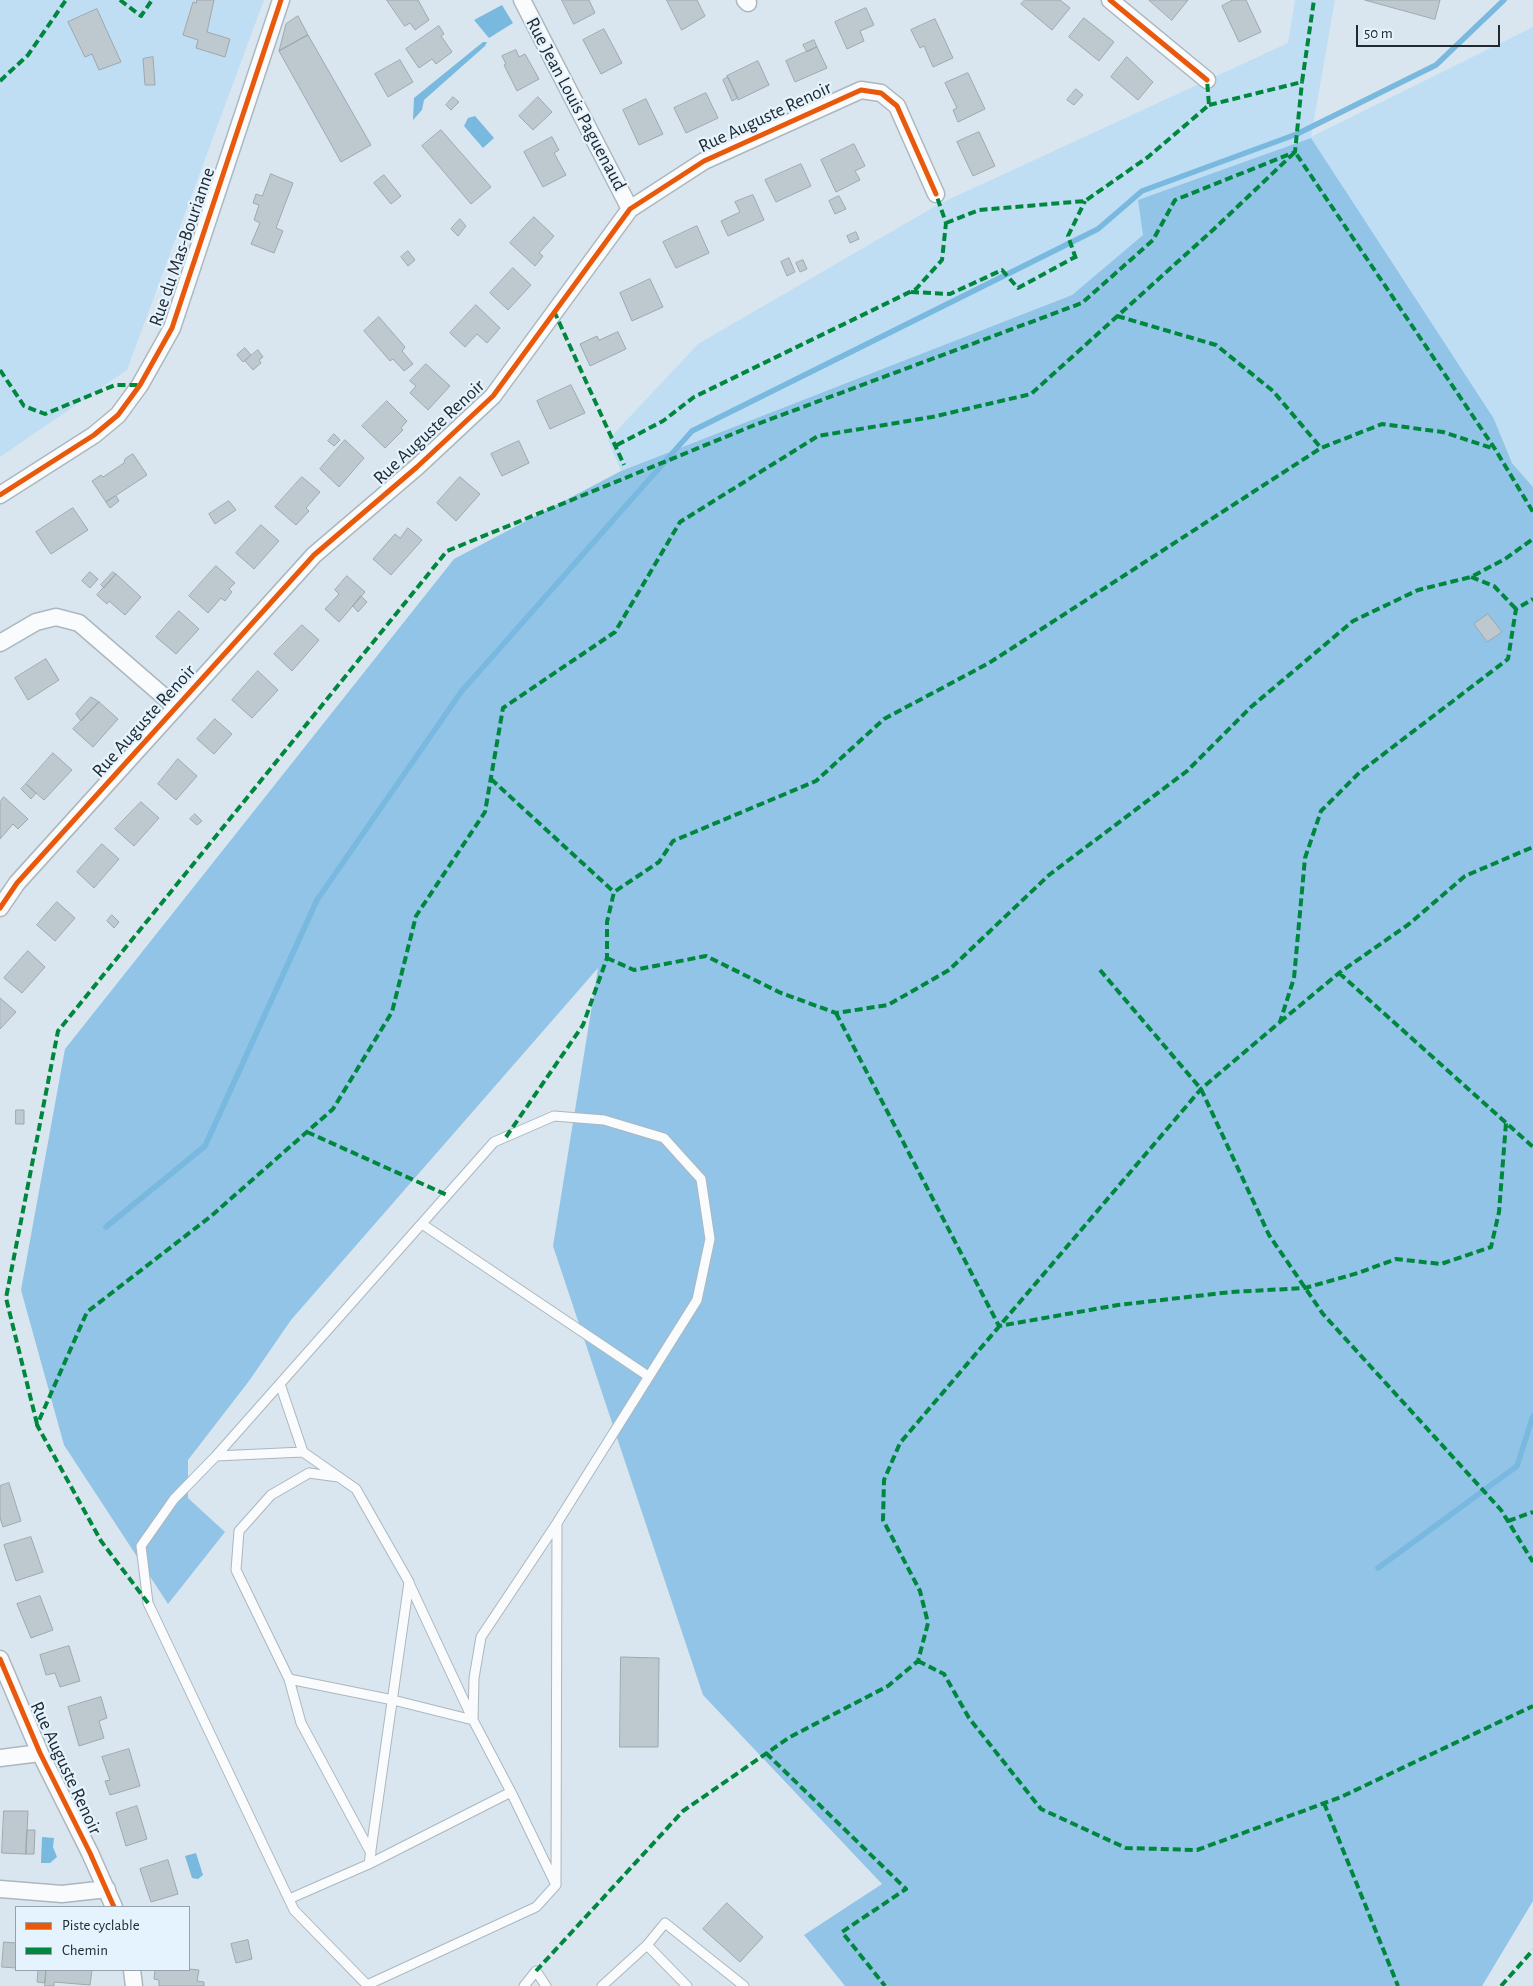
<!DOCTYPE html>
<html>
<head>
<meta charset="utf-8">
<style>
	body { margin:0 }
	#map { position:relative; width:1533px; height:1986px; overflow:hidden; background:#d9e6ef; font-family:"Alegreya Sans",sans-serif }
	canvas { display:block }
	.legend { position:absolute; left:15px; top:1906px; width:175px; height:65px; box-sizing:border-box; background:#e5f3fe; border:1px solid #96a3ac; margin:0; padding:6px 9px; list-style:none; font-size:15px; color:#202a30 }
	.legend li { display:flex; align-items:center; gap:10px; height:25px }
	.legend b { width:25px; border:1px solid #96a3ac }
	.scale { position:absolute; left:1356px; top:25px; width:144px; height:22px; box-sizing:border-box; border:2px solid #202a30; border-top:0; padding-left:6px; font-size:15px; line-height:18px; white-space:nowrap; color:#202a30; -webkit-text-stroke:4px #e5f3fe; paint-order:stroke }
</style>
</head>
<body>
<div id="map">
<canvas width="1533" height="1986"></canvas>
<ul class="legend">
<li><b style="height:6px;background:#e8590c"></b>Piste cyclable</li>
<li><b style="height:6px;background:#00873e"></b>Chemin</li>
</ul>
<div class="scale">50 m</div>
</div>
<script>
const c = document.querySelector('canvas').getContext('2d');
c.lineJoin = 'round';
function fillPath(path, color) { c.fillStyle = color; c.fill(path, 'evenodd'); }
function stroke(path, color, width, dash) { c.strokeStyle = color; c.lineWidth = width; c.lineCap = dash ? 'butt' : 'round'; c.setLineDash(dash || []); c.stroke(path); }
function drawText(font, color, halo, rows, align = 'center') {
  c.font = font + ' "Alegreya Sans",sans-serif'; c.lineWidth = 4.5; c.setLineDash([]); c.textBaseline = 'middle'; c.strokeStyle = halo; c.fillStyle = color; for (const [text, x, y, turn = 0] of rows) {
    c.save(); c.translate(x, y); c.rotate((+turn || 0) * Math.PI / 180); c.textAlign = isNaN(turn) ? turn : align; if (halo) c.strokeText(text, 0, 0); c.fillText(text, 0, 0); c.restore();
  }
}
fillPath(new Path2D(`
	M0,0h264l-137,370 -127,87z
	M1295,0h40l-24,137 222,-110v460l-21,-24 -18,-44 -351,-184 -71,60 -451,176 -13,-31 90,-96 241,-140 349,-161z`), '#c0def3');
fillPath(new Path2D(`
	M1311,138l183,281 18,44 21,24v1414l-51,85h-637l-41,-51 78,-51 -179,-189 -150,-449 45,-278 -307,352 -42,61 -61,79v38l37,34 -57,72 -104,-159 -43,-155 44,-241 389,-490 167,-88 451,-176 71,-60 -5,-35z`), '#91c4e6');
fillPath(new Path2D(`
	M502,5l11,18 -24,15 -15,-18z
	M483,42h4l-2,4 -61,54 -2,10 -9,10 1,-22z
	M475,116l19,22 -11,10 -19,-22 4,-8z
	M42,1837l12,1 -1,9 4,10 -7,6h-9z
	M196,1853l7,22 -5,4 -6,-1 -7,-22z`), '#79b8df');
stroke(new Path2D(`
	M106,1227l99,-81 112,-246 144,-208 231,-261 406,-202 44,-38 155,-57 139,-69 68,-65
	M1378,1568l139,-102 16,-50`), '#79b8df', 5.5);
const building = new Path2D(`
	M197,0h17l-7,32 23,7 -5,18 -29,-9 2,-8 -15,-5 10,-33 3,1z
	M387,0h31l11,20 -14,10 -5,-7 -5,3z
	M562,0h27l6,13 -21,11z
	M667,0h30l8,16 -23,14z
	M1025,0h35l10,8 -18,22 -31,-26z
	M1149,0h39l-16,20z
	M1233,0h13l15,32 -22,10 -17,-36z
	M1365,0h75l-5,19z
	M866,8l8,17 -14,6 4,10 -17,8 -12,-27z
	M97,9l24,53 -22,8 -7,-16 -7,3 -17,-35z
	M298,16l10,19 -29,16 7,-27z
	M1084,18l30,24 -15,19 -30,-24z
	M935,19l18,39 -20,9 -9,-21 -4,2 -9,-18z
	M439,26l5,8 -3,2 11,16 -16,12 -4,-5 -13,9 -13,-19z
	M604,29l18,34 -21,11 -18,-34z
	M308,35l63,110 -30,17 -62,-111z
	M814,40l3,7 -10,5 -4,-7z
	M817,47l10,21 -32,14 -9,-21z
	M516,50l3,7 6,-3 14,25 -22,12 -13,-26 2,-1 -4,-8z
	M153,57l2,28h-10l-2,-26z
	M1127,57l26,25 -15,18 -27,-23z
	M400,60l13,22 -25,15 -13,-23z
	M758,61l11,24 -31,15 -11,-24z
	M968,73l17,36 -27,13 -5,-12 4,-2 -12,-25z
	M728,77l10,21 -6,3 -9,-21z
	M1076,89l7,6 -9,10 -7,-5z
	M706,93l12,25 -32,15 -12,-25z
	M453,97l6,5 -8,8 -5,-5z
	M538,97l14,15 -19,18 -14,-14z
	M646,99l17,35 -24,11 -16,-35z
	M441,130l50,57 -20,17 -49,-58z
	M979,132l16,34 -22,10 -16,-34z
	M552,137l7,13 -5,3 12,22 -23,12 -19,-35z
	M854,144l11,22 -10,5 5,9 -24,12 -15,-32z
	M801,164l10,22 -35,16 -11,-22z
	M271,174l22,9 -17,45 7,3 -9,22 -23,-9 9,-21 -6,-3 5,-15 -6,-2 3,-9 6,2z
	M384,175l17,21 -10,8 -17,-21z
	M753,195l11,25 -36,16 -7,-15 19,-9 -5,-10z
	M839,196l7,13 -11,5 -6,-13z
	M534,217l20,19 -15,17 4,3 -8,10 -25,-23z
	M460,219l6,7 -8,10 -7,-7z
	M697,226l12,27 -33,15 -13,-26z
	M856,232l3,7 -9,4 -3,-7z
	M408,251l7,9 -7,6 -7,-9z
	M789,258l6,14 -8,4 -6,-14z
	M803,260l4,9 -7,3 -4,-9z
	M513,268l18,17 -23,25 -18,-17z
	M650,279l13,28 -31,14 -12,-28z
	M476,305l24,23 -13,15 -10,-9 -12,13 -15,-14z
	M379,317l26,30 -3,4 11,13 -9,7 -11,-12 -3,2 -26,-30z
	M618,332l8,17 -36,17 -10,-22 17,-8 2,4z
	M245,348l6,7 -8,7 -6,-7z
	M258,350l5,7 -4,3 2,3 -8,7 -8,-9z
	M426,364l24,22 -22,24 -18,-17 6,-7 -6,-5z
	M571,385l14,28 -35,16 -13,-28z
	M387,401l20,20 -6,7 2,2 -18,18 -23,-22z
	M334,434l6,6 -6,6 -6,-5z
	M345,440l19,18 -25,29 -19,-18z
	M519,441l10,22 -27,13 -11,-22z
	M133,454l14,21 -41,27 -14,-21 9,-6 2,2 21,-14 1,-4z
	M302,477l18,15 -14,16 3,3 -13,14 -21,-18z
	M460,477l20,17 -24,27 -19,-18z
	M116,496l3,5 -9,7 -4,-6z
	M229,501l7,9 -21,14 -6,-10z
	M73,508l15,22 -37,24 -15,-22z
	M261,525l18,16 -25,28 -18,-16z
	M408,528l14,12 -31,35 -18,-16 22,-25 5,4z
	M216,566l19,17 -6,6 3,3 -7,9 -4,-3 -13,15 -19,-17z
	M90,572l8,7 -8,9 -8,-7z
	M113,572l3,2 -12,14 -3,-3z
	M116,574l25,23 -16,18 -16,-14 -2,3 -10,-9z
	M347,576l18,16 -26,30 -14,-13 14,-15 -4,-4z
	M361,596l6,6 -9,10 -5,-6z
	M179,611l20,18 -23,25 -20,-17z
	M1488,614l14,18 -15,10 -13,-18z
	M302,625l17,15 -27,31 -18,-17z
	M46,659l13,21 -31,20 -13,-22z
	M258,671l20,19 -26,28 -20,-18z
	M91,697l8,5 -18,19 -5,-7z
	M99,702l19,17 -25,28 -20,-18z
	M215,719l17,15 -18,20 -17,-15z
	M53,753l19,17 -28,30 -18,-16z
	M178,759l19,17 -21,24 -18,-16z
	M26,784l10,9 -5,6 -10,-10z
	M4,797l24,22 -10,10 -5,-5 -13,15v-37z
	M141,802l18,16 -25,28 -19,-17z
	M195,814l7,7 -5,4 -7,-6z
	M102,844l17,15 -25,29 -17,-16z
	M57,902l18,16 -20,23 -18,-16z
	M112,915l7,7 -5,6 -7,-7z
	M28,951l17,16 -23,26 -18,-15z
	M0,998l16,14 -16,17z
	M16,1110h8v14h-8z
	M9,1483l12,38 -18,6 -3,-9v-32z
	M31,1537l12,35 -27,9 -12,-36z
	M40,1596l13,34 -22,8 -14,-34z
	M69,1646l11,35 -20,6 -5,-14 -9,2 -6,-20z
	M621,1657l38,1 -1,89h-38z
	M101,1697l6,21 -8,3 5,17 -25,8 -11,-39z
	M129,1749l11,37 -30,9 -5,-14 5,-1 -8,-23z
	M137,1806l10,33 -21,7 -10,-33z
	M4,1811h24l-2,43 -24,-1z
	M27,1830h8l-1,24h-8z
	M168,1860l10,34 -27,8 -11,-33z
	M727,1903l36,34 -23,25 -37,-33z
	M248,1940l4,19 -16,4 -5,-19z
	M4,1942l12,1v25l-14,-1z
	M189,1969l10,1 -2,11 7,1v4h-45v-6l-5,-1 1,-9z
	M33,1970h13l-1,13 -8,-1 1,-12z
	M46,1970h46l-2,15 -36,-3v4h-9z`);
fillPath(building, '#bec8cf');
stroke(building, '#9ea8af', 1);
const service = new Path2D(`
	M422,1224l226,152
	M280,1384l23,68
	M216,1456l278,-314 60,-26 50,4 60,18 37,41 9,60 -13,61 -140,223
	M338,1477l-29,-4 -38,22 -32,36 -3,39 53,109 104,21 80,20 1,-42 7,-41 76,-114 -1,362 -20,22 -169,78
	M289,1679l12,44 70,130
	M511,1792l44,91
	M369,1864l142,-72 -38,-72 -64,-137
	M289,1899l80,-35 40,-282 -53,-93 -53,-37 -87,4 -42,43 -33,47 7,57 146,307 74,76
	M647,1945l40,41
	M524,1986l12,-15 10,15
	M602,1986l45,-41 18,-22 79,63`);
const minor = new Path2D(`
	M522,0l108,209
	M745,0l3,3
	M1110,0l97,80
	M0,495l94,-60 24,-20 22,-30 32,-57 109,-328
	M0,643l36,-21 20,-5 23,6 97,84
	M0,908l17,-25 297,-328 103,-88 76,-71 137,-187 74,-48 157,-71 20,3 16,13 39,88
	M0,1659l40,94 50,100 24,54
	M0,1758l40,-5
	M0,1889l62,5 45,-5
	M132,1970l2,16`);
stroke(service, '#acb7be', 11);
stroke(minor, '#acb7be', 19);
stroke(service, '#f9fbfd', 9);
stroke(minor, '#f9fbfd', 16);
stroke(new Path2D(`
	M120,0l21,16 11,-16
	M0,81l28,-26 38,-55
	M1209,105l93,-23 12,-82
	M946,223l33,-13 106,-9 63,-44 61,-52 -2,-25
	M1076,259l-8,-23 17,-35
	M911,292l39,2 52,-24 16,18 57,-31
	M554,311l70,154
	M1117,316l99,29 57,46 48,57
	M0,370l24,36 21,8 70,-29h25
	M617,445l46,-24 31,-24 222,-108 26,-29 4,-37 -10,-29
	M1471,577l23,9 22,23
	M491,779l123,113
	M607,958l27,12 72,-14 75,37 55,20 52,-8 61,-35 100,-95 138,-104 64,-64 102,-86 65,-31 53,-13 34,-18 28,-20
	M1100,970l101,119 68,146 54,79 178,196 32,52
	M1339,973l194,174
	M836,1013l163,313 119,-21 113,-13 74,-4 53,-15 38,-14 45,5 50,-17 8,-35 7,-89
	M1280,1022l59,-49 70,-49 56,-48 68,-29
	M307,1132l140,63
	M506,1137l77,-112 24,-67v-36l7,-30 45,-30 14,-21 143,-60 68,-62 105,-56 332,-215 61,-24 61,8 52,17
	M37,1424l-31,-126 52,-267 389,-480 305,-125 330,-123 71,-63 22,-40 120,-48 7,-70
	M1508,1521l25,-9
	M148,1603l-47,-62 -64,-116 50,-113 123,-95 123,-108 59,-97 24,-96 69,-104 18,-104 112,-76 65,-110 138,-86 114,-19 99,-23 183,-165 81,-77 200,297 38,63
	M918,1661l26,13 25,44 72,91 85,39 71,2 144,-53 192,-91
	M766,1753l140,136 -64,43 43,54
	M1324,1803l74,183
	M536,1971l147,-160 107,-74 98,-51 30,-25 10,-38 -8,-32 -37,-71 1,-40 16,-37 301,-354 79,-67 14,-44 11,-120 16,-47 39,-39 148,-113 8,-50 17,-10
	M1501,1986l32,-36`), '#00873e', 4, [8, 4]);
stroke(new Path2D(`
	M1110,0l97,80
	M0,495l94,-60 24,-20 22,-30 32,-57 109,-328
	M0,908l17,-25 297,-328 103,-88 76,-71 137,-187 74,-48 157,-71 20,3 16,13 39,88
	M0,1659l40,94 50,100 24,54`), '#e8590c', 5);
drawText('19px', '#202a30', '#e5f3fe', [
	["Rue Jean Louis Paguenaud",576,104,62],
	["Rue Auguste Renoir",765,117,-25],
	["Rue du Mas-Bourianne",182,247,-71],
	["Rue Auguste Renoir",429,432,-43],
	["Rue Auguste Renoir",144,721,-48],
	["Rue Auguste Renoir",66,1768,65]
]);
</script>
</body>
</html>
